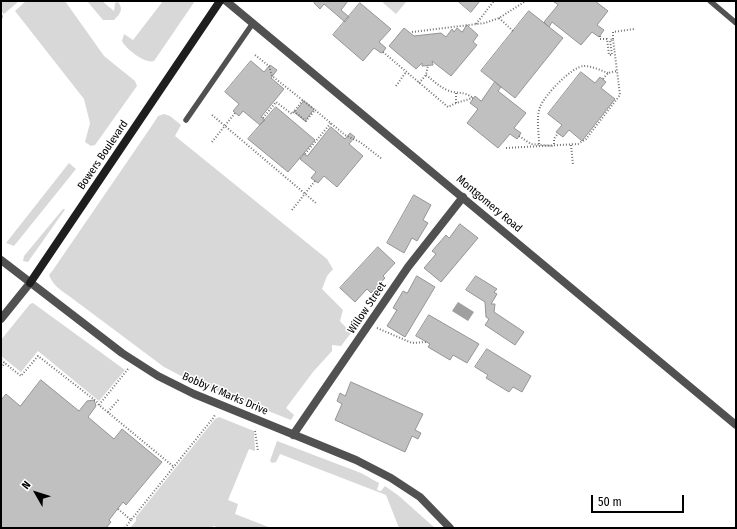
<!DOCTYPE html>
<html>
<head>
<meta charset="utf-8">
<style>
	body { margin:0 }
	#map { position:relative; width:737px; height:529px; overflow:hidden; background:#fff; font-family:"Fira Sans Condensed",sans-serif }
	canvas { display:block }
	.frame { position:absolute; inset:0; border:2px solid #000; pointer-events:none }
	.north { position:absolute; left:16px; top:473px; width:40px; height:40px; -webkit-text-stroke:3px #fff; paint-order:stroke; rotate:309deg; font-size:11px; font-weight:700; line-height:16px; text-align:center; color:#000 }
	.north::after { content:''; display:block; margin:auto; width:14px; height:18px; background:#000; clip-path:polygon(50% 0,100% 100%,50% 72%,0 100%) }
	.scale { position:absolute; left:591px; top:495px; width:93px; height:18px; box-sizing:border-box; border:2px solid #000; border-top:0; padding-left:5px; font-size:12px; line-height:14px; white-space:nowrap; color:#000; -webkit-text-stroke:3px #fff; paint-order:stroke }
</style>
</head>
<body>
<div id="map">
<canvas width="737" height="529"></canvas>
<div class="frame"></div>
<div class="north">N</div>
<div class="scale">50 m</div>
</div>
<script>
const c = document.querySelector('canvas').getContext('2d');
c.lineJoin = 'round';
function fillPath(path, color) { c.fillStyle = color; c.fill(path, 'evenodd'); }
function stroke(path, color, width, dash) { c.strokeStyle = color; c.lineWidth = width; c.lineCap = dash ? 'butt' : 'round'; c.setLineDash(dash || []); c.stroke(path); }
function drawText(font, color, halo, rows, align = 'center') {
  c.font = font + ' "Fira Sans Condensed",sans-serif'; c.lineWidth = 3; c.setLineDash([]); c.textBaseline = 'middle'; c.strokeStyle = halo; c.fillStyle = color; for (const [text, x, y, turn = 0] of rows) {
    c.save(); c.translate(x, y); c.rotate((+turn || 0) * Math.PI / 180); c.textAlign = isNaN(turn) ? turn : align; if (halo) c.strokeText(text, 0, 0); c.fillText(text, 0, 0); c.restore();
  }
}
fillPath(new Path2D(`
	M1,1h18l-15,13 -3,-3z
	M26,1h39l39,55 31,25 2,5 -42,59 -4,1 -6,-4 5,-19 -6,-24 -69,-88z
	M87,1h15l12,10 1,-8 3,-1c6,7 2,12 -4,18h-11z
	M163,1h32l-41,60c-9,3 -28,-12 -32,-20l2,-7 9,6z
	M381,1h26l-11,13z
	M164,114l6,2 11,9 -6,11 152,123 6,10 -6,7 -5,13 21,21 -3,11 11,12 -10,13 -9,-1v6l-19,21 -27,36 8,7 -3,5 -104,-41 -23,-12 -95,-71c-9,-6 -16,-11 -20,-21l4,-5 100,-146 5,-8z
	M69,163l7,6 -62,77 -8,-3z
	M63,209h2l-1,2 -36,51 -5,-1 1,-5z
	M33,303l92,67 -26,31 -61,-50 -17,21 -20,-16v-16l29,-36z
	M219,417l35,14 1,20 -6,-2 -21,51 10,4 -3,10 36,14h-52l-5,-2 -4,2h-80l6,-7v-4l79,-98z
	M277,441l84,32 18,10 -2,7 4,1 4,-5 14,10 36,32h-36l-13,-33 -106,-41 -4,8 -4,1 -2,-2z`), '#d8d8d8');
fillPath(new Path2D(`
	M458,302l16,10 -6,9 -16,-10z`), '#9f9f9f');
stroke(new Path2D(`
	M1,16v1`), '#9f9f9f', 3.5);
const building = new Path2D(`
	M316,1h32l-7,9 8,7 -4,5 -21,-18 -4,5 -6,-6z
	M458,1h22l-9,11z
	M553,1h42l13,10 -11,14 7,5 -5,7 -7,-5 -11,13 -29,-23 -3,5 -5,-5 14,-17z
	M360,3l31,26 -12,13 7,6 -3,4 -2,1 -7,-5 -11,13 -30,-26z
	M529,11l34,27 -48,60 -34,-27z
	M467,25l11,10 -5,7 4,3 -26,31 -19,-15 1,4 -11,1v-3l-6,6 -27,-23 15,-18 10,8 27,-3 5,4 6,-8 2,3 3,-4 5,4z
	M251,61l13,11 6,-7 7,5 -6,8 13,11 -23,28 4,3 -5,5 -17,-14 -4,5 -6,-5 6,-7 -14,-12z
	M581,72l14,11 5,-6 6,5 -5,6 14,11 -33,42 -13,-11 -6,7 -7,-5 6,-7 -14,-11z
	M495,82l6,5 -3,4 28,22 -12,15 7,5 -4,6 -7,-5 -12,14 -31,-25 11,-14 -8,-6 5,-7 6,5z
	M304,101l10,8 -9,12 -10,-8z
	M276,107l39,33 -27,32 -40,-33z
	M331,127l14,12 5,-6 5,4 -6,7 14,12 -26,31 -13,-11 -6,7 -7,-5 5,-6 -16,-13 4,-5 3,2z
	M414,195l17,10 -8,15 5,3 -11,18 -5,-3 -8,15 -17,-10z
	M460,224l18,14 -37,44 -17,-14 12,-14 -4,-3 14,-16 3,3z
	M378,247l17,16 -12,13 2,2 -14,15 -4,-4 -12,13 -15,-14z
	M417,276l18,11 -30,50 -18,-11 10,-16 -4,-2 10,-17 4,2z
	M476,276l21,13 -3,3 3,2 -6,10h4l-1,8 30,20 -9,13 -30,-20 4,-6 -3,-2 -1,-15 -19,-12z
	M429,315l50,29 -12,19 -14,-8 -3,5 -22,-13 2,-3 -14,-8z
	M487,349l44,27 -9,16 -9,-5 -4,5 -23,-14 2,-3 -13,-8z
	M41,380l38,31 8,-10 7,-1 2,6 -8,11 26,22 8,-10 40,33 -36,43 -3,-3 -14,18 2,2 -5,6h-105v-128l5,-6 14,12z
	M351,382l72,32 -8,16 6,3 -3,6 -6,-3 -7,16 -70,-32 7,-16 -5,-3 3,-8 5,3z`);
fillPath(building, '#c0c0c0');
stroke(building, '#959595', 1);
stroke(new Path2D(`
	M499,18l14,13
	M476,24l18,-23
	M412,32l73,-9 14,-5 27,-17
	M613,39v-7l21,-3
	M383,52l65,55 8,-4 17,-5
	M255,55l14,11 3,10 43,34
	M426,75c7,5 12,11 21,15 12,5 15,0 26,8
	M603,79l5,-6 9,-2
	M419,83l7,-8 2,-10
	M396,86l10,-14
	M456,103v-10
	M294,111l12,10 9,-11 30,25 15,7 22,17
	M212,115l104,88
	M263,118l13,-16 16,12 11,-14
	M519,136l12,8 22,2
	M212,142l23,-29
	M539,144c0,-11 -3,-26 1,-37 4,-11 32,-41 44,-41 8,0 16,4 24,7
	M554,144v-5l4,-6
	M571,145l2,20
	M506,148l72,-4 8,-5 34,-44 -7,-56 -3,1 2,15h-3l-2,-16h-7v-4
	M305,154l26,-31
	M292,210l23,-29
	M377,328l35,15 15,-1
	M1,360l20,16 17,-20 58,45 3,4
	M1,368l4,-5
	M128,369l-29,36 75,62
	M108,412l11,-13
	M255,431l3,20
	M118,509l13,11 83,-103 1,-3
	M125,528l6,-8`), '#737373', 2, [1, 2]);
stroke(new Path2D(`
	M710,1l26,22
	M186,120l67,-97`), '#515151', 5.5);
stroke(new Path2D(`
	M226,1l510,424
	M1,260l121,93 36,23 36,18 162,66 35,18 29,19 30,31
	M1,319l29,-36
	M293,435l115,-168 55,-70`), '#515151', 8);
stroke(new Path2D(`
	M30,283l190,-282`), '#1e1e1e', 8);
drawText('11px', '#000', '#fff', [
	["Bowers Boulevard",103,155,-56],
	["Montgomery Road",489,204,40],
	["Willow Street",367,308,-56],
	["Bobby K Marks Drive",225,394,23]
]);
</script>
</body>
</html>
